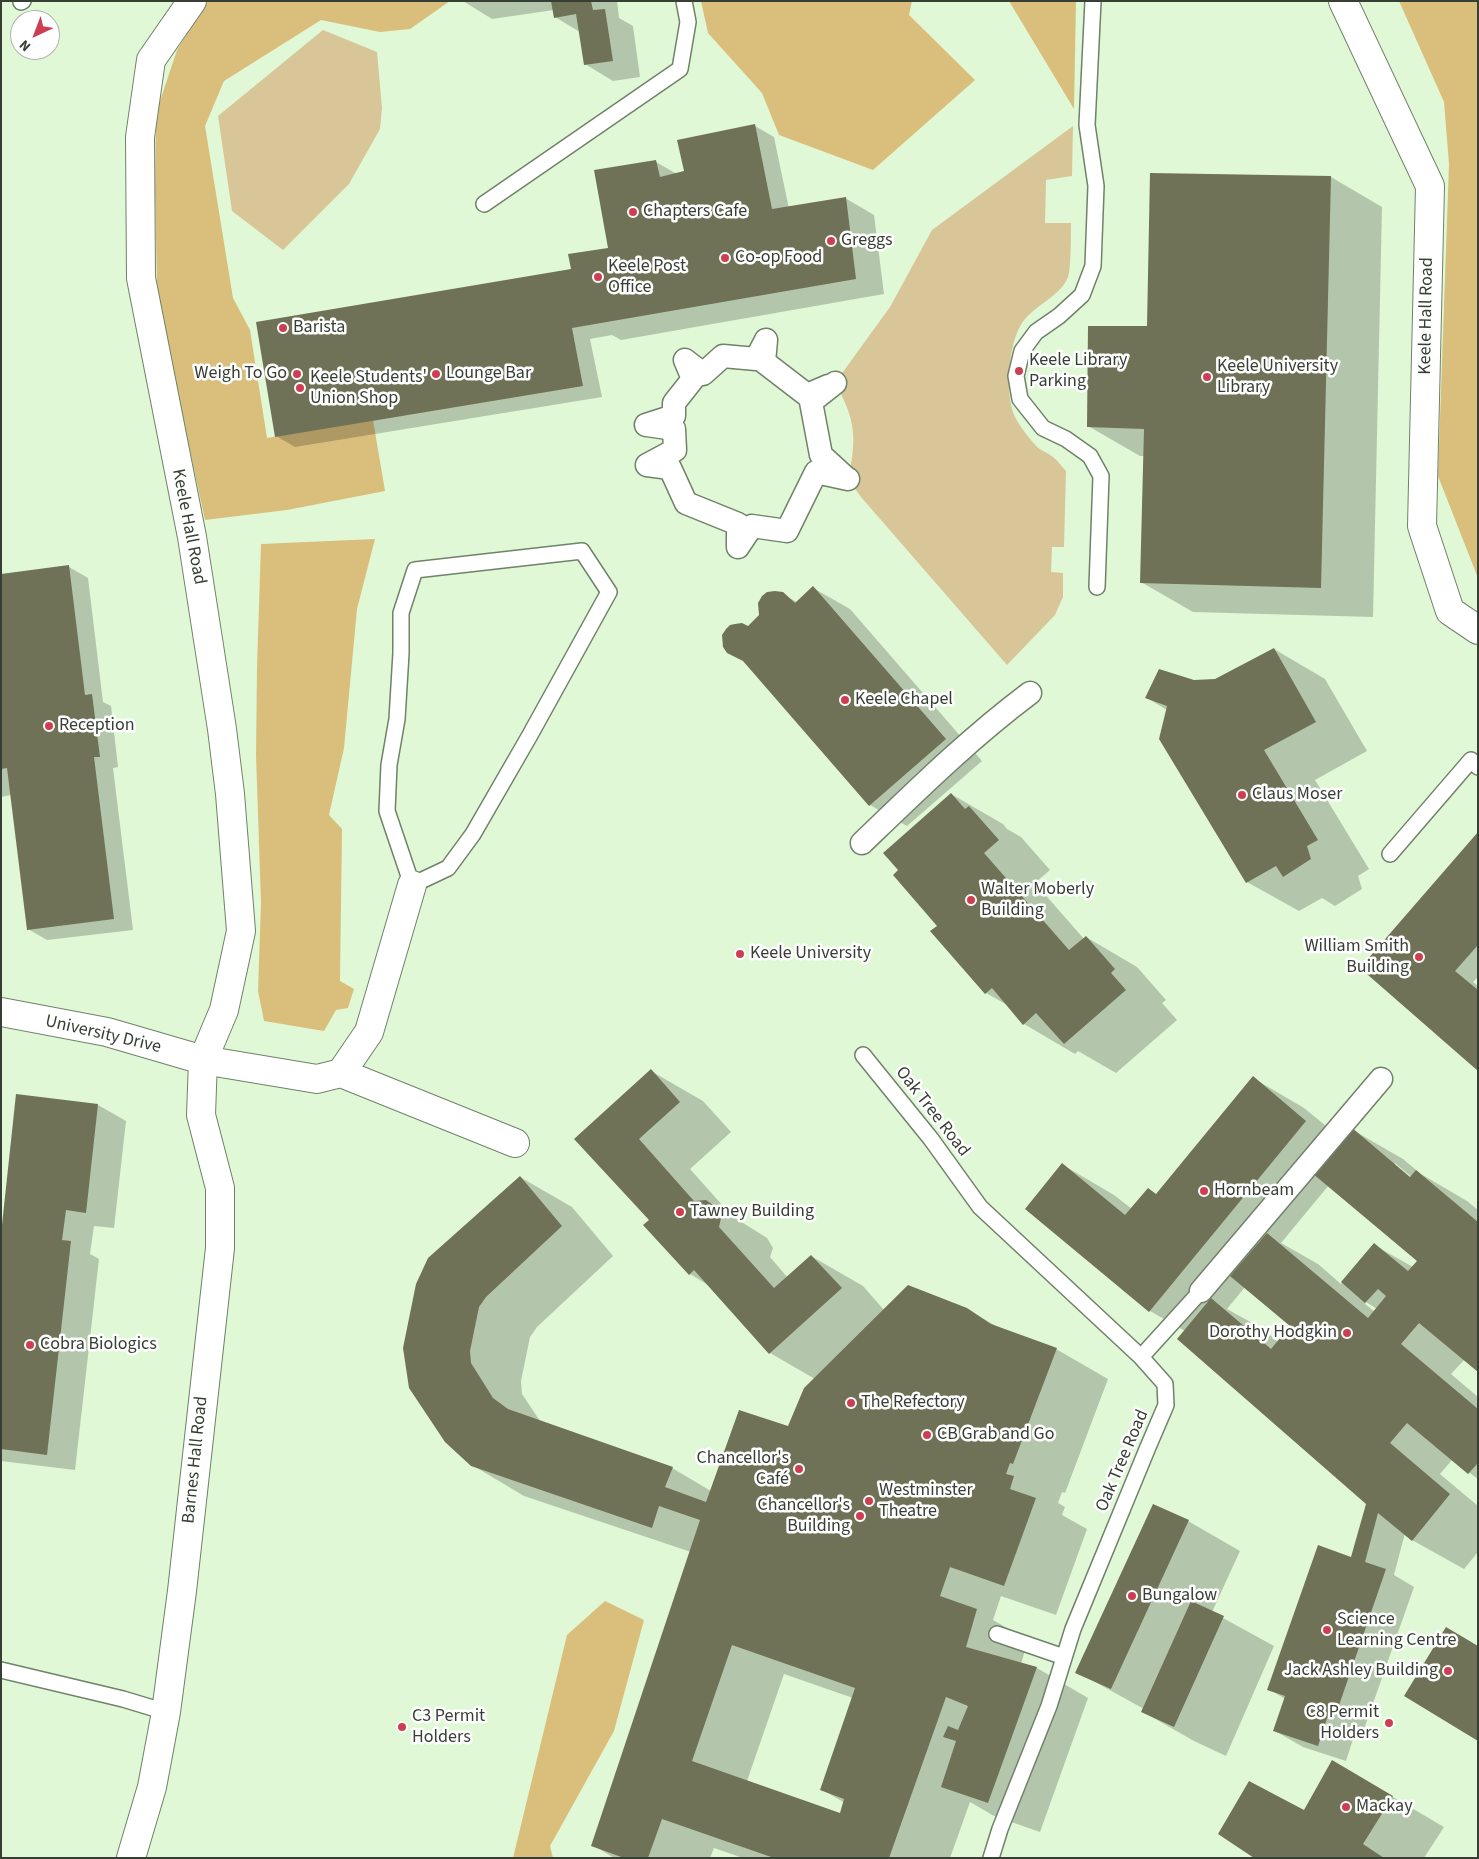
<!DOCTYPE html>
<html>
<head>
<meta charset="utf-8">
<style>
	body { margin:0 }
	#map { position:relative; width:1479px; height:1859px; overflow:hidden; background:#f3feee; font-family:"Source Sans 3",sans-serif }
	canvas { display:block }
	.frame { position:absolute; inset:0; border:2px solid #373f34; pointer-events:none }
	.north { position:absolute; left:10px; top:10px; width:50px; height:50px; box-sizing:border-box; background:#fff; border:1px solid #afb2ae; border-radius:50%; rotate:223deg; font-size:14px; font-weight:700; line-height:20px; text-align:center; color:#373f34 }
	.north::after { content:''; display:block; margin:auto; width:18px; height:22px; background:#ce3e52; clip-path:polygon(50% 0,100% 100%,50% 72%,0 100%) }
</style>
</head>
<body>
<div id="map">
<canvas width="1479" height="1859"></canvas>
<div class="frame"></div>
<div class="north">N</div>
</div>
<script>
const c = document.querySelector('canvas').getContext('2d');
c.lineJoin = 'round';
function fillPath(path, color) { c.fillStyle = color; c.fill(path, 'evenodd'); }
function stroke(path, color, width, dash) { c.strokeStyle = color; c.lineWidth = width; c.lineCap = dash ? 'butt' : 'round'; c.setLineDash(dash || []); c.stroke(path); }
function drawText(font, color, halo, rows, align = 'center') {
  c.font = font + ' "Source Sans 3",sans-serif'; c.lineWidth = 5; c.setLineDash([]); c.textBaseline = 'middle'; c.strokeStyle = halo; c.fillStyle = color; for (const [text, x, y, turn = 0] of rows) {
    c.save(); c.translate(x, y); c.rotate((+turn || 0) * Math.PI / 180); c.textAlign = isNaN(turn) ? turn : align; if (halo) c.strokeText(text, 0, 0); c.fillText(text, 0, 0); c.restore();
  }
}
fillPath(new Path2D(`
	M1,1h1477v1857h-1477zM20,20h30v30h-30z`), '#e0f8d6');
fillPath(new Path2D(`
	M323,30l54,22 5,56 -2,21 -31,55 -66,66 -51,-39 -14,-95z
	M1073,126l-1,50 -26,4 -1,43h26c0,11 0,46 -3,54 -8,20 -34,28 -46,46 -14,21 -18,74 -6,96 5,9 14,20 21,28 5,4 11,6 16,10 5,4 9,10 13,14l-2,76h-12l-1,25 12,1v24l-8,18 -48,50 -146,-168 -13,-18c9,-40 8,-59 -13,-96l55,-76 42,-77z`), '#d8c698');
fillPath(new Path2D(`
	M208,1h242l-40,28 -30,3 -59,-12 -97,61 -19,45 28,172 17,32 17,108 106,-18 12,71 -98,19 -82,10 -34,-157 -14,-77 -2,-97 1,-76 21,-63z
	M701,1h211l-3,14 66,65 -102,90 -94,-35 -17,-42 -54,-60z
	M1009,1h67l-2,108z
	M1399,1h79v577l-40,-102 11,-312 -5,-62z
	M375,539l-18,70 -13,139 -15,67 13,14 -2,152 14,8 -6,19 -12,2 -12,21 -60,-10 -6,-30 3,-88 -5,-148 1,-88 4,-123z
	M605,1601l39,19 -30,111 -64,115 3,12h-40l54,-223z`), '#dabf7c');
fillPath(new Path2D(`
	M463,1h154l2,17 14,8 7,51 -27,4 -28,-17 -5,-32 -25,-15 -1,-7 -62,9z
	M755,126l19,11 15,72 56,-11 29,17 10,79 -263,46 -9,-5 -22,4 12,58 -307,50 -19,-11 333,-187 47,-87 21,12 9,-2z
	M1331,177l51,30 -9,410 -180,-5 -52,-30 4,-126h-5l-52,-30 60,-98z
	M69,567l19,11 15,124 8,4 7,61 -5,1 20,162 -86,10 -19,-11 -17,-134 -10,2v-89z
	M813,588l37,21 132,152 -75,65 -37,-21 -122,-177 34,-34 15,8z
	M1274,649l51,30 42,72 -52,29 54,89 -11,7 4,13 -27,17 -13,-8 -23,13 -52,-29 -80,-172 -20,-12 47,-17h22z
	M951,794l52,30 4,5 14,8 29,33 -15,13 49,56 2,-2 51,30 29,33 -4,3 15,17 -61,53 -38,-22 -3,3 -51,-30 -15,-18 -23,-13 -47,-67z
	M1478,834v143l-5,5 5,4v83l-116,-101z
	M651,1071l52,30 28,31 -41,37 42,47 35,22 6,10 -3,9 18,21 23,-22 52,30 21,24 82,-1 37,21 53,19 52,30 -43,114 -3,-1 -4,11 7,4 -3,8 25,14 -31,86 -55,-19 -8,24 35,20 -7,24 16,4 51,30 -48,134 -46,-16 -24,-14 -20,56h-207l-29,-10 -4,10h-96l-21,-13 98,-293 -167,-56 -52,-31 -61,-77 109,-211 52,30 41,49 -76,71 -7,10 -9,44 1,13 18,27 132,47 39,23 77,-64 27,-48 -45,-26 -62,-68 -18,-11 -39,-53 -75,-82zM784,1674l69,24 -32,91 24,14 -4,11 -94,-33z
	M1253,1078l51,30 38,31 9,-10 52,30 18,15 46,27 11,9v161l-13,-12 -14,15 27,23v82l-26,-19 -12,14 38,32v46l-14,17 -52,-29 -7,-7 -11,42 20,12 -50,142 -7,-2 -11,34 -43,-14 -28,-16 10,-32 -16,-10 83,-130 15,-55 -182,-173 -35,-20 -87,-146 51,30 18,14 16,-20 9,6zM1395,1163l20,17 -2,2 -18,-16zM1329,1185l90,76 -6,6 -39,-22 -33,39 -23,-20 -37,-21zM1245,1287l47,39 -14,16 -15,-13 -36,-20zM1366,1302l11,7 -2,3 -10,-8z
	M98,1105l28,16 -12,107 -20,-2 -4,28 9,5 -24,211 -74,-9v-226z
	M1188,1521l52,30 -28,61 62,34 -48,110 -32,-15 -51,-29 1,-3 -67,-37z
	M1333,1762l111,65 -20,31h-168l48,-47z`), '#0003');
fillPath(new Path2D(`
	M551,1h40l2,9 12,-1 8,52 -29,4 -8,-51 -22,4z
	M755,124l17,85 74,-12 10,82 -284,49 11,58 -308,51 -19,-115 315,-53 -3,-15 40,-6 -14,-78 62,-10 4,17 24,-6 -7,-31z
	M1150,173l181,3 -10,412 -181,-5 4,-154 -57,-2 1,-101h59z
	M69,565l16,130 7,-1 8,63h-6l20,162 -87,11 -20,-162 -6,1v-195z
	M813,586l133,153 -77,67 -126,-145 -16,-8 -4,-6 -1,-12 4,-6 4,-4 5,-1 7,-1 6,3 11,-11 -1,-12 4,-7 5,-4 8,-1 8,1 12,11z
	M1274,648l42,74 -52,28 54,90 -11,6 4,13 -28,18 -7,-11 -30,17 -87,-144 8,-33 -22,-8 14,-29 35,11 21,-1z
	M951,793l14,16 4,-3 30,34 -15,13 85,97 17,-14 29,33 -4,4 15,17 -62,54 -28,-31 -13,12 -31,-37 -7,6 -55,-63 7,-5 -44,-51 5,-5 -15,-17z
	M1478,832v113l-23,26 23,19v81l-118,-103z
	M651,1069l29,33 -41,37 55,62 12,-1 10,7 5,11 -2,9 55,61 37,-33 31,33 -73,66 -75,-84 -5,5 -46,-50 6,-5 -75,-81z
	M1253,1076l53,45 -157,191 -124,-103 37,-46 63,52 23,-27 8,6z
	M16,1094l82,10 -12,109 -20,-3 -4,30 9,1 -24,214 -46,-6v-215z
	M1351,1127l59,50 6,-7 62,52v150l-59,-49 -18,21 77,65v54l-10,11 -61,-51 -17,20 60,51 -38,47 -34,-28 -13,49 21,7 -50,145 -7,-2 -11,34 -45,-15 12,-35 -18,-6 51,-145 33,12 15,-53 -189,-165 34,-41 60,51 19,-23 -60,-50 37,-43 101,85 18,-22 -8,-7 -13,14 -24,-21 33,-39 34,28 9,-10 -105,-88z
	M520,1176l42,50 -76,71 -7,10 -9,44 1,12 22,35 15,11 165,58 -8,20 41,15 33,-92 49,16 16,-38 104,-103 59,23 24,16 66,24 -44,116 -3,-1 -4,11 8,2 -4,13 26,9 -32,88 -54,-19 -10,29 37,13 -11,38 71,20 -49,136 -47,-16 15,-46 -13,-4 5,-11 10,4 10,-24 -22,-9 -57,161h-115l-112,-39 -14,39h-24l-33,-12 109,-326 -41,-14 -7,22 -181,-62 -26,-24 -36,-54 -6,-40 13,-64 12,-26zM732,1645l123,43 -35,102 24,9 -4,14 -148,-52z
	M1153,1504l36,16 -78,169 -36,-16z
	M1191,1601l33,15 -50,111 -33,-15z
	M1446,1627l32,19v95l-74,-45z
	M1332,1760l61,36 -30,48 21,14h-130l-36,-24 31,-53 55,29z`), '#6f7256');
const service = new Path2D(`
	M1093,1l-6,124 9,61 -3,80 -11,29 -23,21 -23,16 -14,19 -6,25 4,23 23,29 23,11 24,17 11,20 -4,111
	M21,2l2,-1
	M484,204l196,-135 8,-47 -4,-21
	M582,551l27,41 -79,143 -57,99 -25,34 -36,17 -25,-74 2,-46 8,-46 4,-66v-40l14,-43z
	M1390,854l81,-94 7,7
	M863,1055l68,84 49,68 161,150 24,27 1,21 -18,42 -75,182 -24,77 -49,123 -9,29
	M1141,1357l60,-66
	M997,1634l67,23
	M1,1670l122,29 43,13`);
const pedestrian = new Path2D(`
	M766,340l-2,22 43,33 21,-9
	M685,360l18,14 20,-18 33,3 10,-19
	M835,383l-24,19 10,53 24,22
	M646,425l28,-9v-13l19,-24 -8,-19
	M647,465l23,3 16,35 52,21v23
	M647,465l28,-15 -1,-21 -27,-4
	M738,547l14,-21 35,5 29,-59 32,7
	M862,843c54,-52 108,-105 168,-150
	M1201,1291l180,-212`);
const minor = new Path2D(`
	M192,1l-41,59 -11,77 1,141 51,259 30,192 8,65 11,137 -17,79 -21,50 114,19 24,-6 174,70
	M1343,1l87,185 -8,340 28,85 28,19
	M341,1073l28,-41 43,-147`);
const tertiary = new Path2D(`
	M1,1012l106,20 96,28 -2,55 19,73v60l-38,343 -16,121 -14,75 -21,71`);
stroke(service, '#708269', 18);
stroke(pedestrian, '#708269', 25);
stroke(minor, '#708269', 30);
stroke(tertiary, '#708269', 30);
stroke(service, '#fff', 15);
stroke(pedestrian, '#fff', 22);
stroke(minor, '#fff', 28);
stroke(tertiary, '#fff', 28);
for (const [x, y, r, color] of [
	[633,212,5,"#ce3e52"],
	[831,241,5,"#ce3e52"],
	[725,258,5,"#ce3e52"],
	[598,277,5,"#ce3e52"],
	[283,328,5,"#ce3e52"],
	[1019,371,5,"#ce3e52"],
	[297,374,5,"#ce3e52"],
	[436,374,5,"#ce3e52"],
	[1207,377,5,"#ce3e52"],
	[300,388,5,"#ce3e52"],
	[845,700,5,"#ce3e52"],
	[49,726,5,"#ce3e52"],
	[1242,795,5,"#ce3e52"],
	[971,900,5,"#ce3e52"],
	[740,954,5,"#ce3e52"],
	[1419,957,5,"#ce3e52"],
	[1204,1191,5,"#ce3e52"],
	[680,1212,5,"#ce3e52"],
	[1347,1333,5,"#ce3e52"],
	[30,1345,5,"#ce3e52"],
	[851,1403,5,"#ce3e52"],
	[927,1435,5,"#ce3e52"],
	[799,1469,5,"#ce3e52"],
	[869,1501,5,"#ce3e52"],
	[860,1516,5,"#ce3e52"],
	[1132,1596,5,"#ce3e52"],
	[1327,1630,5,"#ce3e52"],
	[1448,1671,5,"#ce3e52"],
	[1389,1723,5,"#ce3e52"],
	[402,1727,5,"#ce3e52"],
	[1346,1807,5,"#ce3e52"]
]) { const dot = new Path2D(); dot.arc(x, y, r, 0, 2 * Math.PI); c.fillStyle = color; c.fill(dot); stroke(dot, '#fff', 2); }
drawText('18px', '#373f34', '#fff', [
	["Chapters Cafe",643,212],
	["Greggs",841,241],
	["Co-op Food",735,258],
	["Keele Post",608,267],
	["Office",608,288],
	["Barista",293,328],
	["Keele Library",1029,361],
	["Parking",1029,382],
	["Keele University",1217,367],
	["Library",1217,388],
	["Weigh To Go",287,374,"right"],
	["Lounge Bar",446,374],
	["Keele Students'",310,378],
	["Union Shop",310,399],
	["Keele Chapel",855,700],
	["Reception",59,726],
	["Claus Moser",1252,795],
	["Walter Moberly",981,890],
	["Building",981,911],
	["William Smith",1409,947,"right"],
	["Building",1409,968,"right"],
	["Keele University",750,954],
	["Hornbeam",1214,1191],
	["Tawney Building",690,1212],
	["Dorothy Hodgkin",1337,1333,"right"],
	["Cobra Biologics",40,1345],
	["The Refectory",861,1403],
	["CB Grab and Go",937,1435],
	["Chancellor's",789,1459,"right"],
	["Café",789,1480,"right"],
	["Westminster",879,1491],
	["Theatre",879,1512],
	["Chancellor's",850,1506,"right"],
	["Building",850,1527,"right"],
	["Bungalow",1142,1596],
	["Science",1337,1620],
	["Learning Centre",1337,1641],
	["Jack Ashley Building",1438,1671,"right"],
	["C8 Permit",1379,1713,"right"],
	["Holders",1379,1734,"right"],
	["C3 Permit",412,1717],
	["Holders",412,1738],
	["Mackay",1356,1807]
], 'left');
drawText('18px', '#373f34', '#fff', [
	["Keele Hall Road",1427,316,-89],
	["Keele Hall Road",188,527,79],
	["University Drive",103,1035,13],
	["Oak Tree Road",932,1112,52],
	["Barnes Hall Road",196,1460,-84],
	["Oak Tree Road",1123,1461,-67]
]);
</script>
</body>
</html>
